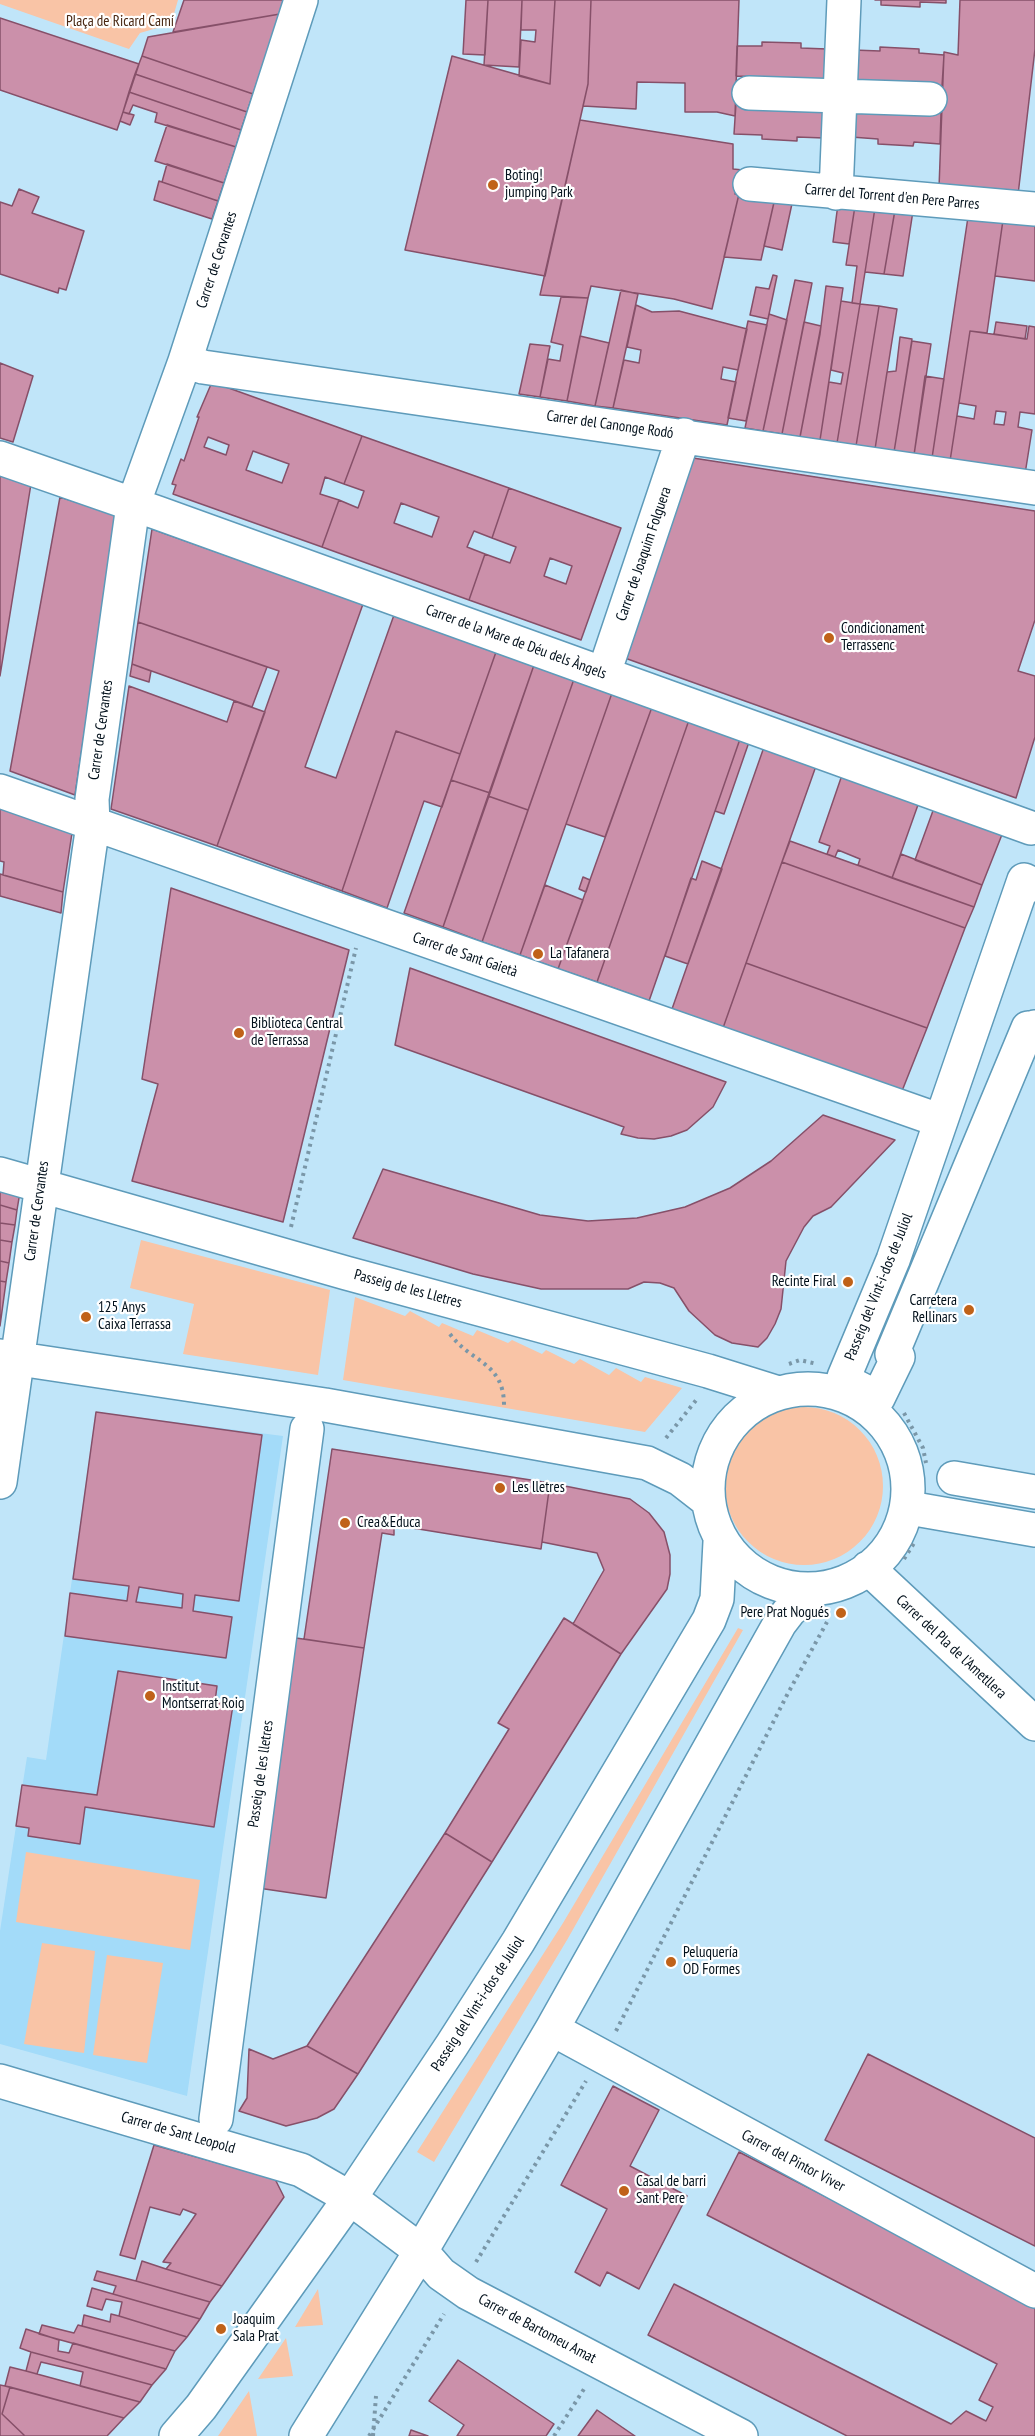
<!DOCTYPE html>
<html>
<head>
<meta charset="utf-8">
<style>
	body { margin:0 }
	canvas { display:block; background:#c0e5f9 }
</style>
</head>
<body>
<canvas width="1035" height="2436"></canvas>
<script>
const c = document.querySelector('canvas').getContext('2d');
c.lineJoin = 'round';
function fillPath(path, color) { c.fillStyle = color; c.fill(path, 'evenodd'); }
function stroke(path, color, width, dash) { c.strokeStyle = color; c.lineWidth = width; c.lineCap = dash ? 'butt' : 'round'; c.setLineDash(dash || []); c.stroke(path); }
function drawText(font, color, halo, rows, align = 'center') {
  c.font = font + ' "PT Sans Narrow",sans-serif'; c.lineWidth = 4.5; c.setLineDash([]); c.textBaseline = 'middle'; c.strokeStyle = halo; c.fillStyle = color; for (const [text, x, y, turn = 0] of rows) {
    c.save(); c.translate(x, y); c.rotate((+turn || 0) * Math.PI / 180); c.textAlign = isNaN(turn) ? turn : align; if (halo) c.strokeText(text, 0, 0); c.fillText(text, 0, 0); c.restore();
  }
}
fillPath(new Path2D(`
	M96,1412l187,24 -96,660 -187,-52v-113l16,-105 11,-69 19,3z`), '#a3dbf9');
fillPath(new Path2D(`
	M0,0h178l-7,24 -31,9 -11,16 -129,-45z
	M141,1240l189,50 -12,85 -135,-21 11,-50 -64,-16z
	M355,1297l50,19 5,-5 29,16 3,-4 31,13 4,-6 31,13 4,-3 30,14 4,-4 28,14 6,-5 29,16 7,-7 25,14 4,-5 37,11 -37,44 -302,-52z
	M725 1486a79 79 0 1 1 158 0a79 79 0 1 1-158 0Z
	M738,1628l5,2 -176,310 -133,222 -17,-10 146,-229z
	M26,1852l174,28 -10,70 -174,-28z
	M42,1943l53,8 -11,102 -60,-9z
	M107,1955l56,8 -16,100 -54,-8z
	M318,2289l5,36 -28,2z
	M286,2338l7,38 -35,3z
	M249,2391l8,45h-39z`), '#f9c4a6');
const building = new Path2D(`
	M184,0h100l-4,14 -107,18z
	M466,0h22l-3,55 -22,-1z
	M488,0h34l-3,67 -35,-2z
	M522,0h33l-5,84 -31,-8 2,-36 14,2 1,-12h-15z
	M555,0h36l-3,84 -43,192 -140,-26 47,-194 98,28z
	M591,0h148l-4,116 -18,-4h-32v-29l-48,-1 -1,27 -53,-3 5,-22z
	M875,0h71v3l-26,-1v5l-39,-2v-5z
	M960,0h75v49l-17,146 -79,-7 5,-136 14,3z
	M280,14l-27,80 -111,-38 6,-19z
	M0,18l139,46 -22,66 -117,-40z
	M762,42l39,1v5l26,1 -1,31 -90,-4 1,-30h25z
	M880,47l39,2v4l25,2 -2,31 -89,-4v-32l27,1z
	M142,56l111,38 -6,18 -112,-38z
	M135,74l112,38 -6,18 -112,-38z
	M129,92l112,38 -5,17 -81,-25 2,-9 -24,-8 -4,9 -6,-2z
	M736,103l89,6 -1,29 -27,-1v4l-35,-2v-4l-28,-1z
	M852,106l89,7 -1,31 -26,-2 -1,4 -35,-2v-5l-27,-2z
	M123,112l11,3 -4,10 -10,-4z
	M580,120l153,24v25l10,1 -8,24h4l-27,115 -38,-10 -83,-13 -3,12 -48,-3z
	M167,125l69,22 -12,36 -69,-22z
	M167,164l57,19 -6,18 -56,-19z
	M159,181l59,20 -6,18 -58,-19z
	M19,189l20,8 -7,16 52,18 -18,59 -7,-2 -1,5 -58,-19v-72l12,4z
	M739,194l36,4 -14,62 -37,-3z
	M775,198l18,1 -11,51 -18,-4z
	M838,204l17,2 -6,38 -16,-2z
	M855,206l20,2 -15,96 -8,-1 5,-37 -11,-1z
	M875,208l20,2 -11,64 -19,-2z
	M895,210l18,1 -10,65 -19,-2z
	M968,217l35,3 -16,113 -17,-2 -20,130 -18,-3z
	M1003,220l32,3v58l-40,-5z
	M773,275l4,1 -9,43 -18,-4 6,-28 13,2z
	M795,280l17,3 -30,151 -19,-3z
	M826,286l17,2 -23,152 -20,-3 20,-103z
	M621,290l17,4 -25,114 -18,-2z
	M561,297l27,1 -21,103 -27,-4 8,-38 12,2 3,-16 -12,-3z
	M841,301l19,3 -23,139 -17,-3 9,-58 12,2 2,-11 -12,-3z
	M860,304l19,2 -23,140 -19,-3z
	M636,305l16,7 27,-1 68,18 -9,41 -15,-3 -2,12 15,3 -9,43 -114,-17 11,-48 15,3 2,-13 -14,-3z
	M879,306l18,3 -22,140 -19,-3z
	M769,314l18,6 -24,111 -18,-3z
	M748,321l19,4 -21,96 -18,-3z
	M804,322l17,4 -21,111 -18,-3z
	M996,322l31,4 -2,13 -31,-5z
	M1029,326l6,1v87l-15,-2 -2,15 14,3 -7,44 -75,-13 7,-45 17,3 2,-13 -17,-3 11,-72 57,8zM996,411l10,1 -2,13 -10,-1z
	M580,336l29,7 -14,63 -28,-5z
	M900,337l12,2 -18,113 -19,-3 12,-77 9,-1z
	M912,341l19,3 -17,111 -20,-3z
	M530,344l20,2 -10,51 -21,-3z
	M0,363l33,13 -20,66 -13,-4z
	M925,376l19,3 -12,79 -18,-3z
	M212,382l150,54 -18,48 -19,-7 -5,17 19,6 -17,47 -149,-53 3,-9 -4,-1 9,-25 3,2 15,-44h-2zM208,437l21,8 -3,10 -22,-8zM253,451l36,13 -7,19 -36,-13z
	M362,436l147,52 -17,50 -18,-7 -7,16 18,7 -16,46 -147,-53 17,-47 19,8 6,-17 -20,-7zM401,503l38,14 -7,20 -38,-14z
	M693,458l342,53v109l-17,51 17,5v61l-19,61 -394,-141z
	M0,473l31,11 -31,192z
	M509,488l112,40 -40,112 -112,-40 16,-46 25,9 6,-16 -24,-9zM550,558l22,8 -6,18 -22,-8z
	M60,497l57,18 -42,280 -65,-24z
	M152,529l211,75 -58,163 31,11 58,-163 102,37 -36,102 -64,-23 -54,160 -125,-45 62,-175 -141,-49z
	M138,622l129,45 -15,40 -120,-43z
	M496,652l38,13 -44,128 -39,-13z
	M132,664l19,7 -2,11 -19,-6z
	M534,665l40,14 -46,131 -40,-14z
	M574,679l38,14 -92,262 -38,-13z
	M129,686l98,36 7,-21 31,11 -48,134 -106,-37z
	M612,693l40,14 -47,130 -39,-13z
	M652,707l37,13 -92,262 -39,-13z
	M689,720l51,19 -91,262 -52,-19z
	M396,731l64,23 -18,53 -18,-6 -37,107 -45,-17z
	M740,739l9,3 -25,72 -9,-3z
	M764,747l52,19 -93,262 -51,-19z
	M842,775l77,27 -27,76 -34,-13 2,-6 -22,-9 -3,7 -8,-3 3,-8 -11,-4z
	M451,780l39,13 -47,134 -39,-14z
	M488,796l40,14 -46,132 -39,-15z
	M0,807l72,26 -9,59 -60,-17 1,-13 -4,-1z
	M934,808l69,24 -21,53 -67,-25z
	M790,841l184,66 -9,21 -183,-66z
	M901,854l81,31 -8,22 -82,-29z
	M702,861l20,8 -34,95 -23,-8 26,-78 5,2z
	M782,862l183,66 -38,100 -181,-65z
	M0,874l63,18 -2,21 -61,-17z
	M583,877l7,3 -4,12 -7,-3z
	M545,885l38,15 -25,69 -38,-14z
	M171,888l178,62 -66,272 -151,-41 26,-97 -16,-5z
	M746,963l181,65 -25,63 -179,-63z
	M410,968l316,114 -13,25 -26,23 -16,6 -17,3 -16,-1 -17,-4 3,-7 -229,-82z
	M823,1115l72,25 -64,67 -18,9 -9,11 -18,34 -5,48 -6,15 -8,14 -9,9 -26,-4 -17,-8 -26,-24 -15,-23 -14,-5 -16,-1 -16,7h-87l-68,-15 -120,-36 30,-69 157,46 48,6 49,-3 48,-11 45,-19 41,-27z
	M0,1186l20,6 -3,18 -17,-5z
	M0,1205l17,5 -2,15 -15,-2z
	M0,1223l15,2 -3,17 -12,-2z
	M0,1240l12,2 -3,21 -9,-2z
	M0,1261l9,2 -3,19 -6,-1z
	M0,1281l6,1 -6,44z
	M96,1412l166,23 -23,166 -44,-6 -2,16 39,6 -6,41 -161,-22 5,-43 57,8 2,-15 -56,-7zM139,1587l44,7 -1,14 -46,-6z
	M332,1449l218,34 -9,66 -147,-24v10l-12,-2 -18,115 -60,-9z
	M550,1483l80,16 19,14 15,19 6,23v19l-3,15 -46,65 -48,-30 31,-54 -7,-17 -55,-11z
	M564,1618l57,36 -129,208 -47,-29 64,-104 -11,-6z
	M296,1638l68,10 -38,250 -68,-10z
	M118,1671l99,15 -2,16 18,3 -19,122 -129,-20 -5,37 -52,-8 1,-8 -13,-2 6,-41 75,10z
	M445,1833l47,29 -134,212 -51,-28z
	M307,2046l51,28 -24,35 -17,9 -31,8 -47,-15 8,-13 2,-49 24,10z
	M868,2054l167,84v108l-210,-106z
	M613,2086l46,24 -29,56 57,30 -48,93 -32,-17 -7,14 -25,-14 32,-63 -46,-24z
	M154,2145l121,34 9,18 -62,89 -56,-17 5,-6 -8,-1 33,-48 -13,-5 -3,6 -30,-8 -15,52 -15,-4z
	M739,2152l296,152v132h-188l-199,-101 26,-51 277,140 15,-13 20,10 7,-14 -14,-7 18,-36 -290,-149z
	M142,2261l24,8 56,17 -12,16 -74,-21z
	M97,2271l39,10 74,21 -10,17 -87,-25 3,-8 -22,-6z
	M92,2288l21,6 87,25 -13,18 -68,-21 3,-14 -16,-3 -4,11 -15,-4z
	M111,2314l8,2 68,21 -12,14 -93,-25 2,-11 26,7z
	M42,2325l32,8 4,-8 97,26 -9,18 -127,-35z
	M26,2329l33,11 -1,11 11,2 4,-10 93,26 -14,16 -121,-33 -11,-4z
	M31,2352l121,33 -12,17 -60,-16 3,-14 -42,-10 -4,12 -11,-3z
	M458,2360l96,64 -8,12h-89l7,-11 -35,-24z
	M10,2367l16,4 114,31 -16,16 -119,-32z
	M0,2385l10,2 -8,27 23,22h-25z
	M10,2387l114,31 -17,18h-82l-23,-22z
	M597,2410l38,26h-57z
	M411,2430l17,6h-19z`);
fillPath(building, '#cb90aa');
stroke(building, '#865069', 1.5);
const minor = new Path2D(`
	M749,93l181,6
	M750,184l285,25
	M836,193l8,-193
	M185,361l18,6 832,121
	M0,458l158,55 873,315
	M604,673l80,-238
	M0,791l930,326
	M1035,885l-11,-5 -131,380 -49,117 1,4 33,17 20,-41 -6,-3 136,-326 6,2 1,-3
	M0,1174l346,99 362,98 67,21
	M0,1356l325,49 322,58 33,16 27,21
	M708 1489a100 100 0 1 1 200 0a100 100 0 1 1-200 0Z
	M954,1478l81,14
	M0,1482l89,-630 4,-27 -1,-26 41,-294 52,-144 116,-361
	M909,1508l126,22
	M868,1568l167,156
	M552,2029l483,262
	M0,2081l301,89 49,28 71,53 20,23 27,19 273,143
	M216,2119l91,-690
	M176,2436l25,-29 149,-209 102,-153 66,-103 191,-322 8,-21 3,-57
	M306,2436l115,-185 131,-222 228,-406 10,-13 25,-20`);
stroke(minor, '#5e9bba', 36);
stroke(new Path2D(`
	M291,1227l65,-279
	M450,1334c20,28 54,28 54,71
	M789,1364l11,-4 17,4
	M904,1413l19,35 3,15
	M666,1438l31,-39
	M904,1559l12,-19
	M616,2031l171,-336 40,-73
	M476,2262l110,-181
	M369,2436l75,-122
	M373,2436l3,-40
	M554,2436l30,-47`), '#7a97a8', 4, [3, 4.5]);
stroke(minor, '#fff', 33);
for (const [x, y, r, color] of [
	[493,185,6,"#c06219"],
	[829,638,6,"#c06219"],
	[538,954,6,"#c06219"],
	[239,1033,6,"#c06219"],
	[848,1282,6,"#c06219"],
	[969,1310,6,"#c06219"],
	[86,1317,6,"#c06219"],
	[500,1488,6,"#c06219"],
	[345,1523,6,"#c06219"],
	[841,1613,6,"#c06219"],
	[150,1696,6,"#c06219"],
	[671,1962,6,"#c06219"],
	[624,2191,6,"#c06219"],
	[221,2329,6,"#c06219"]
]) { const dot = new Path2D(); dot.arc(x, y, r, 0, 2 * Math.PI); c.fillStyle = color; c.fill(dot); stroke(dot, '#fff', 2); }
drawText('15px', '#482712', '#fff', [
	["Plaça de Ricard Camí",120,22]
]);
drawText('15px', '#000f1a', '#fff', [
	["Boting!",505,176],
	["jumping Park",505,193],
	["Condicionament",841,629],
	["Terrassenc",841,646],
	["La Tafanera",550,954],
	["Biblioteca Central",251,1024],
	["de Terrassa",251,1041],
	["Recinte Firal",836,1282,"right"],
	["Carretera",957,1301,"right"],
	["Rellinars",957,1318,"right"],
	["125 Anys",98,1308],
	["Caixa Terrassa",98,1325],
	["Les lletres",512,1488],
	["Crea&Educa",357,1523],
	["Pere Prat Nogués",829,1613,"right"],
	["Institut",162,1687],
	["Montserrat Roig",162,1704],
	["Peluquería",683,1953],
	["OD Formes",683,1970],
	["Casal de barri",636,2182],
	["Sant Pere",636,2199],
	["Joaquim",233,2320],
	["Sala Prat",233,2337]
], 'left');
drawText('15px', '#000f1a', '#fff', [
	["Carrer del Torrent d'en Pere Parres",892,197,5],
	["Carrer de Cervantes",217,260,-72],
	["Carrer del Canonge Rodó",610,425,8],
	["Carrer de Joaquim Folguera",644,554,-71],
	["Carrer de la Mare de Déu dels Àngels",516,642,20],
	["Carrer de Cervantes",101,730,-82],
	["Carrer de Sant Gaietà",465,955,19],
	["Carrer de Cervantes",37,1211,-82],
	["Passeig del Vint-i-dos de Juliol",879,1287,-68],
	["Passeig de les Lletres",408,1289,15],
	["Carrer del Pla de l'Ametllera",951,1647,43],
	["Passeig de les lletres",261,1774,-82],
	["Passeig del Vint-i-dos de Juliol",478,2004,-57],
	["Carrer de Sant Leopold",178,2133,16],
	["Carrer del Pintor Viver",793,2161,28],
	["Carrer de Bartomeu Amat",537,2329,28]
]);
</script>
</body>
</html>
